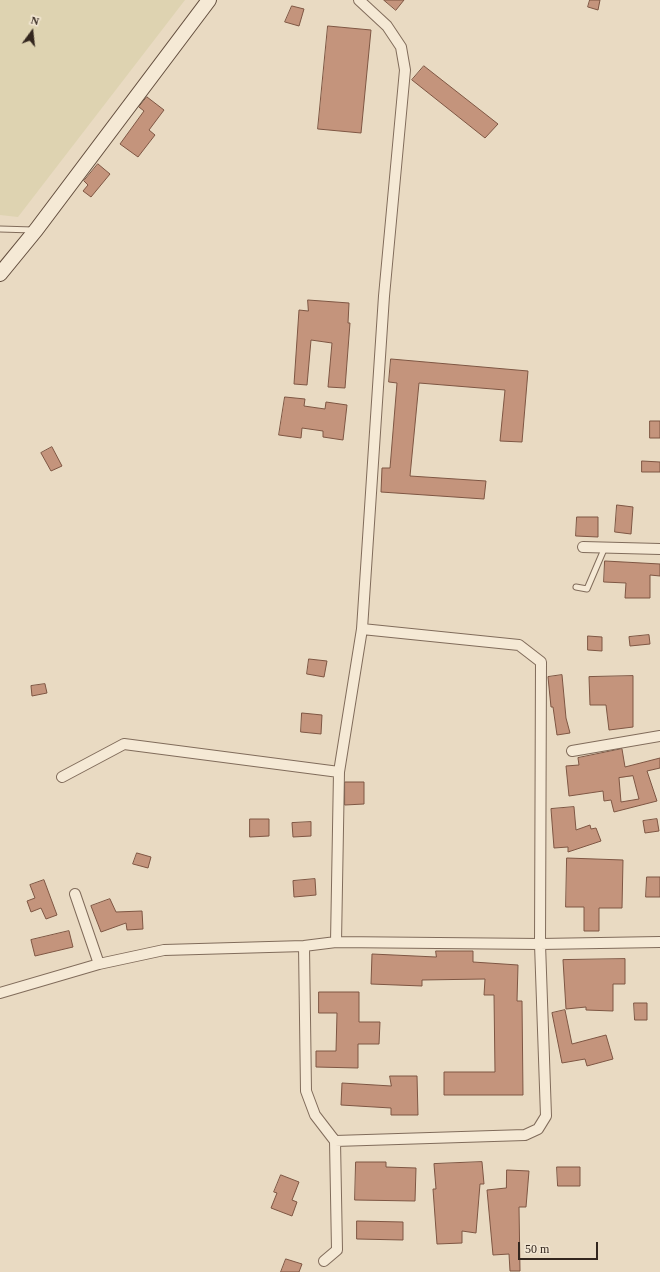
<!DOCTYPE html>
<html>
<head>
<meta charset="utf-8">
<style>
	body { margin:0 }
	#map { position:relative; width:660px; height:1272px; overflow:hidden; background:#e9dac2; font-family:"Times New Roman",serif }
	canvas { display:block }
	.north { position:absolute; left:12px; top:12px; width:40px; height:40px; -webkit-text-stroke:3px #f1e5d1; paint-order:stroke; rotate:15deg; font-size:11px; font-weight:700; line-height:16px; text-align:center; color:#33261e }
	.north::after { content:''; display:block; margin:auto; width:14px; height:18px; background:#33261e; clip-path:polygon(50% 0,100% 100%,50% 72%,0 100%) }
	.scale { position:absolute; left:518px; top:1242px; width:80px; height:18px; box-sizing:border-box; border:2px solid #33261e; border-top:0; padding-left:5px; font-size:12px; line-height:14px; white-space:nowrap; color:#33261e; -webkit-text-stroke:3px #f1e5d1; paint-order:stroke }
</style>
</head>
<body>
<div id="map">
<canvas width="660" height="1272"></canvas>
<div class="north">N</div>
<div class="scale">50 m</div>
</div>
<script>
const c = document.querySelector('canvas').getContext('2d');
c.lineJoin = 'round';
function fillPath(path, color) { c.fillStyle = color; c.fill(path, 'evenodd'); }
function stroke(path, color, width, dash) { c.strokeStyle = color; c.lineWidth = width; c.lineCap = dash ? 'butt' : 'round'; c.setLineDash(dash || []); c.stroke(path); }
fillPath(new Path2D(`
	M0,0h185l-167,217 -18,-2z`), '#ded3b1');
const building = new Path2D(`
	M384,0h20l-8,10z
	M590,0h10l-2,10 -10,-3z
	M292,6l12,3 -5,17 -14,-4z
	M328,26l43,4 -10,103 -43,-4z
	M424,66l74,58 -13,14 -73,-58z
	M147,97l17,13 -15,20 6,5 -17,22 -18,-13 24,-33 -5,-4z
	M98,164l12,10 -19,23 -8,-6 5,-6 -4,-4z
	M308,300l41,3 -1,20h2l-5,65 -17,-1 4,-44 -21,-3 -4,45 -13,-1 5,-74 9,1z
	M391,359l137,12 -6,71 -22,-1 5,-51 -86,-7 -9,93 76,5 -2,18 -103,-7 1,-24h8l7,-85 -8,-1z
	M285,397l20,2 -1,7 21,3 1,-7 21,3 -4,35 -20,-3v-6l-21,-3 -1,10 -22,-3z
	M650,421h10v17h-10z
	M52,447l10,19 -11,5 -10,-18z
	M642,461l18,1v10h-18z
	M617,505l16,2 -2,27 -16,-2z
	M577,517h21v20l-22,-1z
	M605,561l55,3v12l-10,-1v23h-25l1,-15 -22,-1z
	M649,635l1,9 -20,2 -1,-9z
	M588,636l14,1v14l-14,-1z
	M309,659l18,2 -3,16 -17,-3z
	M562,675l4,43 4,15 -13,2 -4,-28h-2l-3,-30z
	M633,676v51l-24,3 -3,-25h-16l-1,-28z
	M45,684l2,9 -15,3 -1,-10z
	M302,713l20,2 -1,19 -20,-2z
	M622,749l3,18 35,-9v10l-13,3 10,30 -43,11 -3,-12 -7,1 -1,-10 -34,5 -3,-30 13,-1 -1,-7zM633,776l6,23 -18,3 -2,-24z
	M345,782h19v22l-19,1z
	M574,807l2,23 14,-5 1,4 5,-1 5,13 -33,11v-5l-14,1 -3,-39z
	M250,819h19v17l-19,1z
	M657,819l2,12 -14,2 -2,-12z
	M311,822v14l-18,1 -1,-14z
	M137,853l14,4 -3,11 -15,-4z
	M567,858l56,2 -1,48h-23v23h-15v-24h-18z
	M647,877h13v20h-14z
	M315,879l1,16 -22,2 -1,-16z
	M44,880l13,35 -11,4 -5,-11 -10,4 -4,-11 8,-3 -5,-13z
	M110,899l6,13 26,-1 1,18 -16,1 -1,-7 -25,9 -10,-26z
	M69,931l4,16 -38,9 -4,-16z
	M436,951h37v11l45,3 -1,36h5l1,94h-79v-23h51l-1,-77h-10l1,-16 -63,1v6l-51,-2 1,-30 64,3z
	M625,959v25h-12v27l-27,-1v-3l-20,2 -3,-49z
	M319,992h40v30h21l-1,22h-21v24l-42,-1v-16h20l1,-38h-18z
	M634,1003h13v17h-12z
	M565,1010l7,34 34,-9 7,24 -26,7 -2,-7 -23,4 -10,-50z
	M390,1076h27l1,39h-27v-7l-50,-3 1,-22 49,3z
	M356,1162h30v5l30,1 -1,33 -60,-1z
	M482,1162l2,22h-4l-4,49 -14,-2v12l-25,1 -4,-55h3l-2,-25z
	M557,1167h23v19h-22z
	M507,1170l22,1 -3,36h-7l1,64h-10l-1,-17 -16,1 -6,-65 19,-2z
	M281,1175l18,7 -7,18 5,2 -5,14 -21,-8 6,-15 -3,-1z
	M357,1221l46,1v18l-46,-1z
	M286,1259l16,5 -3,8h-18z`);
fillPath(building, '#c4947c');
stroke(building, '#7e5643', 1);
const service = new Path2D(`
	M0,229l33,1
	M576,587l11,2 18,-42`);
const minor = new Path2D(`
	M359,0l28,26 14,21 4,23 -21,226 -22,333 -23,143 -3,170 204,2 120,-2
	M583,547l77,2
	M572,751l88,-15
	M62,777l62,-33 215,28
	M75,894l24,70
	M304,946l2,145 9,24 20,26 190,-6 13,-6 8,-13 -6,-172 1,-282 -22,-17 -157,-16
	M0,993l99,-29 65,-14 140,-4 32,-4
	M324,1261l13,-11 -2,-109`);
const secondary = new Path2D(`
	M0,274l36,-44 173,-230`);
stroke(service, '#816c5b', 7);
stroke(minor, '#816c5b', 12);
stroke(secondary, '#634e3e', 16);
stroke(service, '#f5e9d5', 5);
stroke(minor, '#f5e9d5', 10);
stroke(secondary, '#f5e9d5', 14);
</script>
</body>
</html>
